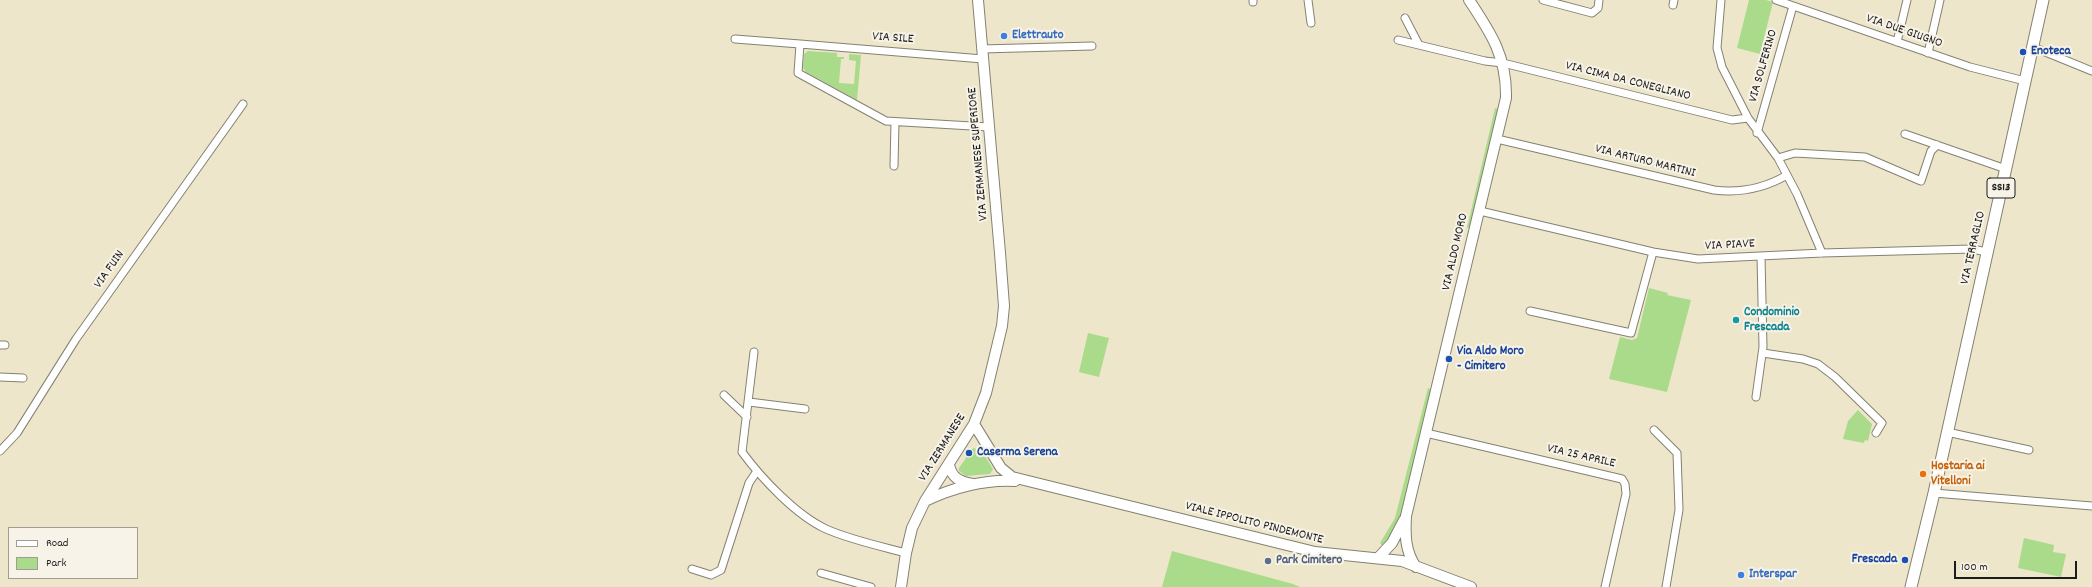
<!DOCTYPE html>
<html>
<head>
<meta charset="utf-8">
<style>
	body { margin:0 }
	#map { position:relative; width:2092px; height:587px; overflow:hidden; background:#ede6ca; font-family:Dekko,sans-serif }
	canvas { display:block }
	.legend { position:absolute; left:8px; top:527px; width:130px; height:52px; box-sizing:border-box; background:#f7f3e8; border:1px solid #9f9d96; margin:0; padding:5px 7px; list-style:none; font-size:12px; color:#1c1c1c }
	.legend li { display:flex; align-items:center; gap:8px; height:20px }
	.legend b { width:20px; border:1px solid #9f9d96 }
	.scale { position:absolute; left:1954px; top:561px; width:123px; height:18px; box-sizing:border-box; border:2px solid #1c1c1c; border-top:0; padding-left:5px; font-size:12px; line-height:14px; white-space:nowrap; color:#1c1c1c; -webkit-text-stroke:3px #f7f3e8; paint-order:stroke }
</style>
</head>
<body>
<div id="map">
<canvas width="2092" height="587"></canvas>
<ul class="legend">
<li><b style="height:5px;background:#fff"></b>Road</li>
<li><b style="height:11px;background:#aadb8a"></b>Park</li>
</ul>
<div class="scale">100 m</div>
</div>
<script>
const c = document.querySelector('canvas').getContext('2d');
c.lineJoin = 'round';
function fillPath(path, color) { c.fillStyle = color; c.fill(path, 'evenodd'); }
function stroke(path, color, width, dash) { c.strokeStyle = color; c.lineWidth = width; c.lineCap = dash ? 'butt' : 'round'; c.setLineDash(dash || []); c.stroke(path); }
function drawText(font, color, halo, rows, align = 'center') {
  c.font = font + ' Dekko,sans-serif'; c.lineWidth = 4; c.setLineDash([]); c.textBaseline = 'middle'; c.strokeStyle = halo; c.fillStyle = color; for (const [text, x, y, turn = 0] of rows) {
    c.save(); c.translate(x, y); c.rotate((+turn || 0) * Math.PI / 180); c.textAlign = isNaN(turn) ? turn : align; if (halo) c.strokeText(text, 0, 0); c.fillText(text, 0, 0); c.restore();
  }
}
fillPath(new Path2D(`
	M1749,0h17l7,2 -13,52 -23,-6z
	M808,51l29,2v4h7v2h-3l-2,24 15,1 2,-23 -7,-1v-6l12,1 -4,45 -51,-28 -3,-4 1,-14z
	M1495,108l4,1 -28,119h-4z
	M1649,288l19,5 -1,2 24,5 -24,92 -58,-13 11,-42 12,3 5,-2z
	M1088,333l21,5 -10,39 -20,-5z
	M1428,388l4,1 -30,128 -17,32 -5,-6 15,-25z
	M1858,410l14,14 -4,17 -3,-1 -1,3 -21,-4 5,-18z
	M973,448l8,2 12,19 -3,5 -24,2 -7,-5v-3z
	M2024,538l30,7 -1,7 13,2 -5,23 -43,-9z
	M1172,551l121,33 7,3h-138z`), '#aadb8a');
const street = new Path2D(`
	M1253,0v2
	M1308,0l3,23
	M1543,0l49,13 6,-5 1,-8
	M1721,0l-4,48 5,19 26,51 30,40 19,36 25,59
	M1776,0l194,67 55,14
	M1673,5l1,-5
	M1405,18l14,27
	M735,39l65,5
	M1398,40l87,21 18,2 229,57 16,-2
	M1897,42l10,-42
	M2033,47l59,24
	M982,49l110,-3
	M1928,53l12,-53
	M983,59l-183,-15 -2,29 88,48 103,6
	M1757,133l36,-127
	M1905,134l101,35
	M1497,139l217,51c25,3 51,-2 73,-15
	M1778,158l17,-5 70,4 56,24 10,-30 6,-6
	M894,166l1,-44
	M1480,211l173,41 45,7 124,-6 150,-4 15,3
	M1530,311l101,22 22,-81
	M0,345h5
	M754,352l-12,100c20,27 54,63 84,77 25,11 54,17 80,24
	M1763,353l40,6 15,5 17,13 47,46 -6,10
	M0,377l23,1
	M724,395l23,22
	M1756,397l7,-50 -2,-91
	M749,402l56,7
	M1654,430l23,23 2,57 -13,77
	M1947,432l82,18
	M1426,433l196,46 3,5 1,10 -21,93
	M0,451l17,-18 59,-94 167,-235
	M1934,493l158,13
	M692,569l19,6 10,-5 28,-87 8,-12
	M821,573l50,14`);
const secondary = new Path2D(`
	M974,424l27,44 11,9 303,75 87,9 69,26
	M949,465c3,13 11,17 24,19
	M925,501c27,-13 60,-22 90,-20
	M1378,558l14,-15 12,-23
	M1416,567c-11,-16 -11,-32 -10,-51l100,-418c1,-41 -15,-65 -37,-98
	M901,587l5,-34 6,-25 13,-27 49,-77 12,-31 16,-67 2,-20 -4,-53 -22,-253`);
const primary = new Path2D(`
	M1911,587l23,-94 109,-493`);
stroke(street, '#848173', 9);
stroke(secondary, '#848173', 12);
stroke(primary, '#848173', 13);
stroke(street, '#fff', 7);
stroke(secondary, '#fff', 10);
stroke(primary, '#fff', 11);
for (const [x, y, r, color] of [
	[1004,36,4,"#3f7fe0"],
	[2023,52,4,"#1a4fb4"],
	[1736,320,4,"#0f9aa8"],
	[1449,359,4,"#1a4fb4"],
	[969,453,4,"#1a4fb4"],
	[1923,474,4,"#e8710a"],
	[1905,560,4,"#1a4fb4"],
	[1268,561,4,"#5c6f8a"],
	[1741,575,4,"#3f7fe0"]
]) { const dot = new Path2D(); dot.arc(x, y, r, 0, 2 * Math.PI); c.fillStyle = color; c.fill(dot); stroke(dot, '#f7f3e8', 1.5); }
for (const [x, y, w] of [
	[2001,188,28]
]) { const box = new Path2D(); box.roundRect(x - w / 2, y - 10, w, 20, 3); c.fillStyle = '#f7f3e8'; c.fill(box); stroke(box, '#1c1c1c', 1); }
drawText('bold 12px', '#1c1c1c', null, [
	["SS13",2001,188]
]);
drawText('13px', '#1c1c1c', '#f7f3e8', [
	["VIA DUE GIUGNO",1904,32,19],
	["VIA SILE",893,39,4],
	["VIA SOLFERINO",1764,66,-74],
	["VIA CIMA DA CONEGLIANO",1628,82,14],
	["VIA ZERMANESE SUPERIORE",979,154,-95],
	["VIA ARTURO MARTINI",1645,162,14],
	["VIA PIAVE",1730,246,-3],
	["VIA TERRAGLIO",1974,248,-77],
	["VIA ALDO MORO",1456,252,-77],
	["VIA FUIN",110,270,-55],
	["VIA ZERMANESE",943,448,-58],
	["VIA 25 APRILE",1581,457,13],
	["VIALE IPPOLITO PINDEMONTE",1254,524,14]
]);
drawText('bold 13px', '#366cbe', '#f7f3e8', [
	["Elettrauto",1012,36],
	["Interspar",1749,575]
], 'left');
drawText('bold 13px', '#164399', '#f7f3e8', [
	["Enoteca",2031,52],
	["Via Aldo Moro",1457,352],
	["- Cimitero",1457,367],
	["Caserma Serena",977,453],
	["Frescada",1897,560,"right"]
], 'left');
drawText('bold 13px', '#0d838f', '#f7f3e8', [
	["Condominio",1744,313],
	["Frescada",1744,328]
], 'left');
drawText('bold 13px', '#c56008', '#f7f3e8', [
	["Hostaria ai",1931,467],
	["Vitelloni",1931,482]
], 'left');
drawText('bold 13px', '#4e5e75', '#f7f3e8', [
	["Park Cimitero",1276,561]
], 'left');
</script>
</body>
</html>
